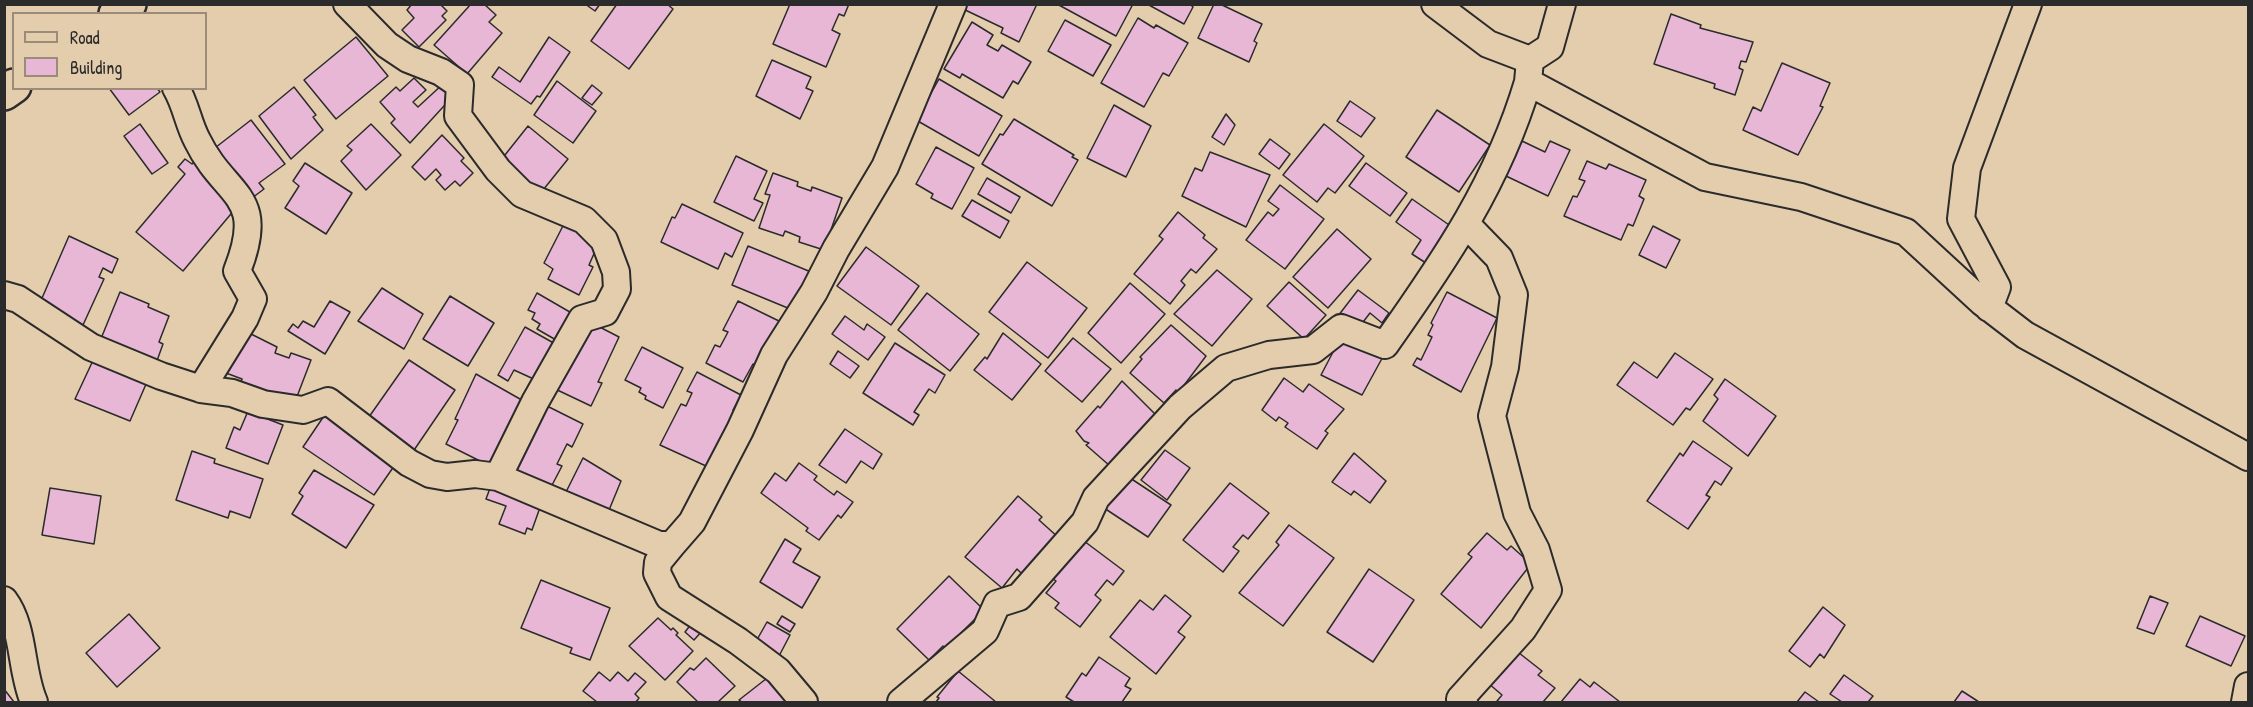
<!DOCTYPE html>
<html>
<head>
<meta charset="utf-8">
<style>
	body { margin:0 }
	#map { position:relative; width:2253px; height:707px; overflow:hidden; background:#e4cdad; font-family:"Patrick Hand",sans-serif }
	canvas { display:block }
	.frame { position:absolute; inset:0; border:6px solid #2b2b2b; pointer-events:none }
	.legend { position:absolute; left:12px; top:12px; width:195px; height:78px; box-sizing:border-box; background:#e4cdad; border:2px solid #9a8c79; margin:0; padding:8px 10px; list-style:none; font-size:18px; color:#2b2b2b }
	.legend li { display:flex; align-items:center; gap:12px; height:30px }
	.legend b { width:30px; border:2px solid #9a8c79 }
</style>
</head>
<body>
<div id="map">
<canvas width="2253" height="707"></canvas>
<div class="frame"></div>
<ul class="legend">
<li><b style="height:8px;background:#e4cdad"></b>Road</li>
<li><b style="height:16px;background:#e8b7d6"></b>Building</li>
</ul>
</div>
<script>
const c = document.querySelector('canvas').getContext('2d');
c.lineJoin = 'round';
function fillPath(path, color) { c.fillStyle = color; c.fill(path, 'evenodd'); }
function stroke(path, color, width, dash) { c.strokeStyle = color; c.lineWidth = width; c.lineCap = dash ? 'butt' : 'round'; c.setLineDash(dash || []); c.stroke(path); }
const building = new Path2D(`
	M412,4h28l7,7 -5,5 4,4 -27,27 -17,-17 12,-12 -7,-8z
	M471,4h13l12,11 -7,7 13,11 -35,41 -33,-29z
	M585,4h15l-5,7z
	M617,4h50l6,5 -44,60 -38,-28z
	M790,4h59l-5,12 -5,-2 -7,16 8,4 -14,33 -53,-23z
	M963,4h74l-18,38 -18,-9 2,-5 -42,-20z
	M1057,4h76l-17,32z
	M1147,4h43l3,3 -9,17z
	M1214,4h6l42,20 -8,17 3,2 -8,19 -51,-24z
	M1671,14l30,11 -1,3 53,14 -7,20 -5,-1 -2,7 4,2 -8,25 -21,-7 1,-4 -61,-20z
	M1138,18l16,10 2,-3 32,18 -19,33 -6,-3 -19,34 -43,-24z
	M1065,20l46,25 -18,31 -45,-25z
	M972,22l21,13 -6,10 11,6 4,-6 29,17 -13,22 -5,-3 -10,17 -41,-24 -2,4 -16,-9z
	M356,37l32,39 -52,43 -32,-39z
	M549,37l21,15 -30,45 -3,-1 -6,8 -39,-27 7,-10 21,15z
	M772,60l39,17 -5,11 7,3 -13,28 -44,-23z
	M1782,63l48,20 -10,23 3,1 -25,48 -55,-25 10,-23 8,4z
	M414,78l12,12 -13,12 5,5 26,-24 11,11 -45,49 -19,-20 4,-4 -15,-17 16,-15 4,4z
	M939,79l63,37 -23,40 -63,-36z
	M557,81l39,30 -23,32 -39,-28z
	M592,85l10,8 -10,12 -10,-7z
	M294,87l22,28 -3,2 10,13 -32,29 -32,-43z
	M109,88h48l3,4 -31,23z
	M1350,101l25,17 -14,19 -24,-16z
	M1114,105l37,21 -25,51 -39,-19z
	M1437,110l53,35 -31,47 -53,-35z
	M1226,114l9,11 -11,20 -12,-8z
	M1014,119l60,36 -2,2 6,3 -26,46 -70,-42 18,-30 3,1z
	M251,120l34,44 -26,19 5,6 -16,12 -37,-50z
	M140,124l28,39 -16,11 -28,-38z
	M371,124l30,31 -35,35 -25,-29 11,-11 -5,-4z
	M1324,124l40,32 -29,37 -7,-5 -11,14 -34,-27z
	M528,126l40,33 -29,36 -42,-30z
	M442,135l22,23 -3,3 12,12 -13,13 -5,-5 -10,9 -9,-10 5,-5 -5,-6 -11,11 -13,-13z
	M1270,139l20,15 -11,15 -20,-15z
	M1522,141l23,11 5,-11 20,9 -22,46 -42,-20z
	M936,147l38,21 -22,41 -21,-11 2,-4 -17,-10z
	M1210,152l60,23 -24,52 -64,-31 13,-28 7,3z
	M736,156l31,15 -13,28 9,4 -9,18 -40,-19z
	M185,159l7,5 2,-2 47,40 -58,69 -47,-39 49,-58 -7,-7z
	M1587,161l19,8 3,-5 37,16 -7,16 5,3 -11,27 -5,-2 -7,16 -57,-24 9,-20 4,1 8,-16 -6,-2z
	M305,163l47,30 -26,41 -41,-26 14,-22 -6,-5z
	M1366,163l41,30 -17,23 -41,-30z
	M773,173l25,9 -1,4 14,5 1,-4 30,11 -18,52 -25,-8 1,-5 -15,-6 -2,5 -24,-8 11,-33 -5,-1z
	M987,178l33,19 -9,16 -33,-19z
	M1280,185l44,34 -39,50 -39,-29 22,-28 5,4 6,-7 -11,-8z
	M1412,199l40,28 -23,38 -17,-11 9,-14 -25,-18z
	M972,200l37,21 -9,17 -38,-22z
	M682,204l61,29 -11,24 -7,-4 -7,16 -57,-27 11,-25 3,1z
	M1178,212l27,23 -2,3 14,11 -21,24 -5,-4 -10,12 4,4 -15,19 -36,-30 29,-35 -4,-3z
	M567,218l29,31 -7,16 4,2 -14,28 -31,-16 5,-10 -9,-6z
	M1653,226l27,14 -14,28 -27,-13z
	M1337,229l34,30 -43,49 -35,-31z
	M69,236l49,23 -6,14 -9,-5 -4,9 5,2 -21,46 -44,-20z
	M748,246l63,26 -16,39 -63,-26z
	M866,247l53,39 -28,39 -54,-39z
	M1027,262l60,46 -39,50 -59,-46z
	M1217,270l35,29 -40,47 -38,-32z
	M1289,282l37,33 -22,24 -37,-33z
	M1130,283l35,31 -44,49 -33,-30z
	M382,288l41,26 -19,35 -46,-28z
	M1358,290l31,23 -7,10 -12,-10 -13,17 -19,-14z
	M120,292l29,12 -1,3 21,9 -10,26 4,2 -9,25 -56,-23z
	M1447,292l50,26 -36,74 -48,-27 4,-7 4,2 11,-23 -4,-2 5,-10 -2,-2z
	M537,293l38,22 -8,16 -5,-3 -6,12 -19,-11 3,-5 -8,-5 3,-6 -7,-3z
	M927,293l52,41 -29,37 -52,-41z
	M450,296l44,27 -26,43 -45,-27z
	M330,301l20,11 -25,42 -37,-23 5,-7 5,4 5,-7 11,6z
	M738,301l43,21 -23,44 -5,-2 -10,18 -37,-19 9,-18 5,2 8,-15 -5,-2z
	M845,316l19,14 3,-6 18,13 -17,23 -36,-26z
	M590,322l29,15 -21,45 4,1 -11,23 -40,-19z
	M1171,325l35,31 -27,36 -3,-2 -12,13 -34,-30 12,-14 -2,-2z
	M525,327l34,19 -21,35 -24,-11 -6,11 -10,-6z
	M245,331l32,16 -2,6 14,5 2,-5 20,7 -18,47 -53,-21 2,-7 -16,-6z
	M1344,331l41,22 -23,42 -41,-20z
	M1003,333l38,31 -29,36 -38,-30 11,-13 2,2z
	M1073,338l38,31 -29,33 -37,-31z
	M895,343l50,32 -10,18 -6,-4 -15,23 5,3 -6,10 -50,-32z
	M642,347l41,21 -20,40 -18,-9 1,-3 -7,-4 2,-4 -16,-8z
	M838,351l21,15 -9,12 -20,-14z
	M1675,353l38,26 -23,31 -4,-2 -13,17 -56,-40 17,-23 23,16z
	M96,354l54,21 -20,46 -55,-22z
	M409,360l46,30 -45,66 -46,-32z
	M697,372l44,23 -8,15 5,3 -18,37 -4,-2 -10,18 -46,-21 21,-41 5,2 6,-13 -5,-2z
	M476,374l51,29 -33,65 -48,-24 12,-24 -3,-1z
	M1284,378l19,14 6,-8 35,25 -19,22 3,2 -11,16 -32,-22 3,-4 -9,-6 -3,4 -14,-11z
	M1725,379l51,37 -28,40 -45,-35 15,-22 -4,-4z
	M1122,381l34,34 -46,51 -24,-21 3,-2 -5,-2 -8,-10 22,-25 2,2z
	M541,403l42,21 -11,23 -5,-3 -10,20 5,2 -12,23 -41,-21z
	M251,404l17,7 -3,7 18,7 -15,39 -42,-16 8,-21 6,3z
	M328,410l71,49 -25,36 -71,-48z
	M845,429l37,25 -9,15 -12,-8 -15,22 -27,-18z
	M1693,441l39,27 -11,17 -6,-4 -9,14 4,2 -22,32 -41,-28 33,-48 3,3z
	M1165,450l25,18 -23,32 -26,-20z
	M192,451l23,8 -1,4 49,16 -13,39 -20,-7 -2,7 -52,-18z
	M1354,453l32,28 -16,22 -16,-12 -3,4 -19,-13z
	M583,458l38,23 -14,34 -42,-21z
	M799,463l18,13 -3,4 20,15 3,-4 16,11 -12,16 -3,-3 -19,25 -13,-9 2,-3 -47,-35 14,-20 11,8z
	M314,470l60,35 -28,43 -54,-34 11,-18 -4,-3z
	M1124,474l47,31 -23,32 -47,-31z
	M493,480l50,19 -11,31 -5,-2 -2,6 -26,-10 7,-18 -20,-7z
	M1230,483l39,30 -21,26 -5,-4 -10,12 6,4 -16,21 -40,-32z
	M50,488l51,8 -7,48 -52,-9z
	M1018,496l24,21 -3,3 20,18 -34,39 -8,-8 -15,19 -37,-31z
	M1289,525l45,33 -51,68 -44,-33 40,-48 -3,-3z
	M1487,533l20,17 4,-4 20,18 -50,64 -40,-34 31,-37 -4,-3z
	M1076,535l48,36 -11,14 -6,-5 -12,15 6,5 -21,27 -25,-19 4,-5 -13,-10 10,-12 -10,-7z
	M785,539l16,10 -8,13 27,15 -18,31 -42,-26z
	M1369,569l45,31 -41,62 -46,-30z
	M949,576l35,34 -38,38 -3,-2 -14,14 -32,-31z
	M541,580l69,28 -20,52 -20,-7 2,-5 -51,-20z
	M1165,595l26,21 -13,16 7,5 -29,37 -46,-37 30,-37 13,10z
	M2150,596l18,7 -14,31 -17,-6z
	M1823,607l22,18 -21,33 -4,-4 -10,13 -21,-16z
	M129,614l31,34 -43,39 -31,-34z
	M782,616l13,8 -5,8 -13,-8z
	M2200,616l45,20 -14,30 -45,-20z
	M658,618l13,12 2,-2 5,5 -2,2 17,16 -28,29 -36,-34z
	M767,622l23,13 -12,23 -24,-13z
	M692,623l10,8 -8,9 -9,-8z
	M1514,649l28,22 -4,4 17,13 -12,14h-43l-3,-1 5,-6 -14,-12z
	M1099,657l31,21 -5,8 6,3 -9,13h-48l-8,-5 16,-24 4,3z
	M706,658l29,28 -17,16h-20l-21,-20 13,-14 4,2z
	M958,671l38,31h-60l3,-4 -2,-1z
	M599,672l11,9 8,-9 10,9 7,-8 11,9 -11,12 4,4 -3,4h-39l-14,-11z
	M771,675l23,27h-52l-3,-2z
	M1844,675l29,21 -5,6h-26l-12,-8z
	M1580,679l10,8 4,-5 26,20h-59z
	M4,689l10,13h-10z
	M1962,691l17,11h-25z
	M1805,692l14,10h-22z`);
fillPath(building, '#e8b7d6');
stroke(building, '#2b2b2b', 1.5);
const street = new Path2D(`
	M347,4l40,41 21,14 33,13 19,13 -2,31 40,54 24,24 62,26 20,20 12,32 1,17 -12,23 -23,7 -47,83 -37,75
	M1435,4l53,40 42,16 -2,22 177,95 96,20 105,35 76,70 43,33 223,122
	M1530,60l20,-13 12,-43
	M4,295l14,4 73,48 70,29 40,13 44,-71 8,-19 -16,-28c31,-78 -12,-73 -40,-131 -9,-17 -11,-35 -21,-52
	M1989,308l8,-21 -36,-68 6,-51 61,-164
	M201,389l31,4 31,11 40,6 25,-9 81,62 21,11 17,3 28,-3 23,3 161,68h13l20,-23 48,-92 34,-75 40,-63 22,-43 49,-82 68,-163
	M672,545l-14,17 -1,11 12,24 69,44 40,30 26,31
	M4,600c21,28 16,70 30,102
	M901,702l84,-71 12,-27 22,-7 66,-75 11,-24 84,-91 46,-39 43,-13 44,-5 28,-22 44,17c60,-85 113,-162 143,-263
	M1464,702l-4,-3 63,-70 25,-39 -12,-40 -19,-37 -25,-97 13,-49 9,-72 -15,-37 -33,-34
	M2245,702l3,-16`);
const secondary = new Path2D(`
	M116,14l13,-10
	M4,93l10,-7`);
stroke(street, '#2b2b2b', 30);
stroke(secondary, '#2b2b2b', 38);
stroke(street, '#e4cdad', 26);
stroke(secondary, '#e4cdad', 33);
</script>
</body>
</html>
